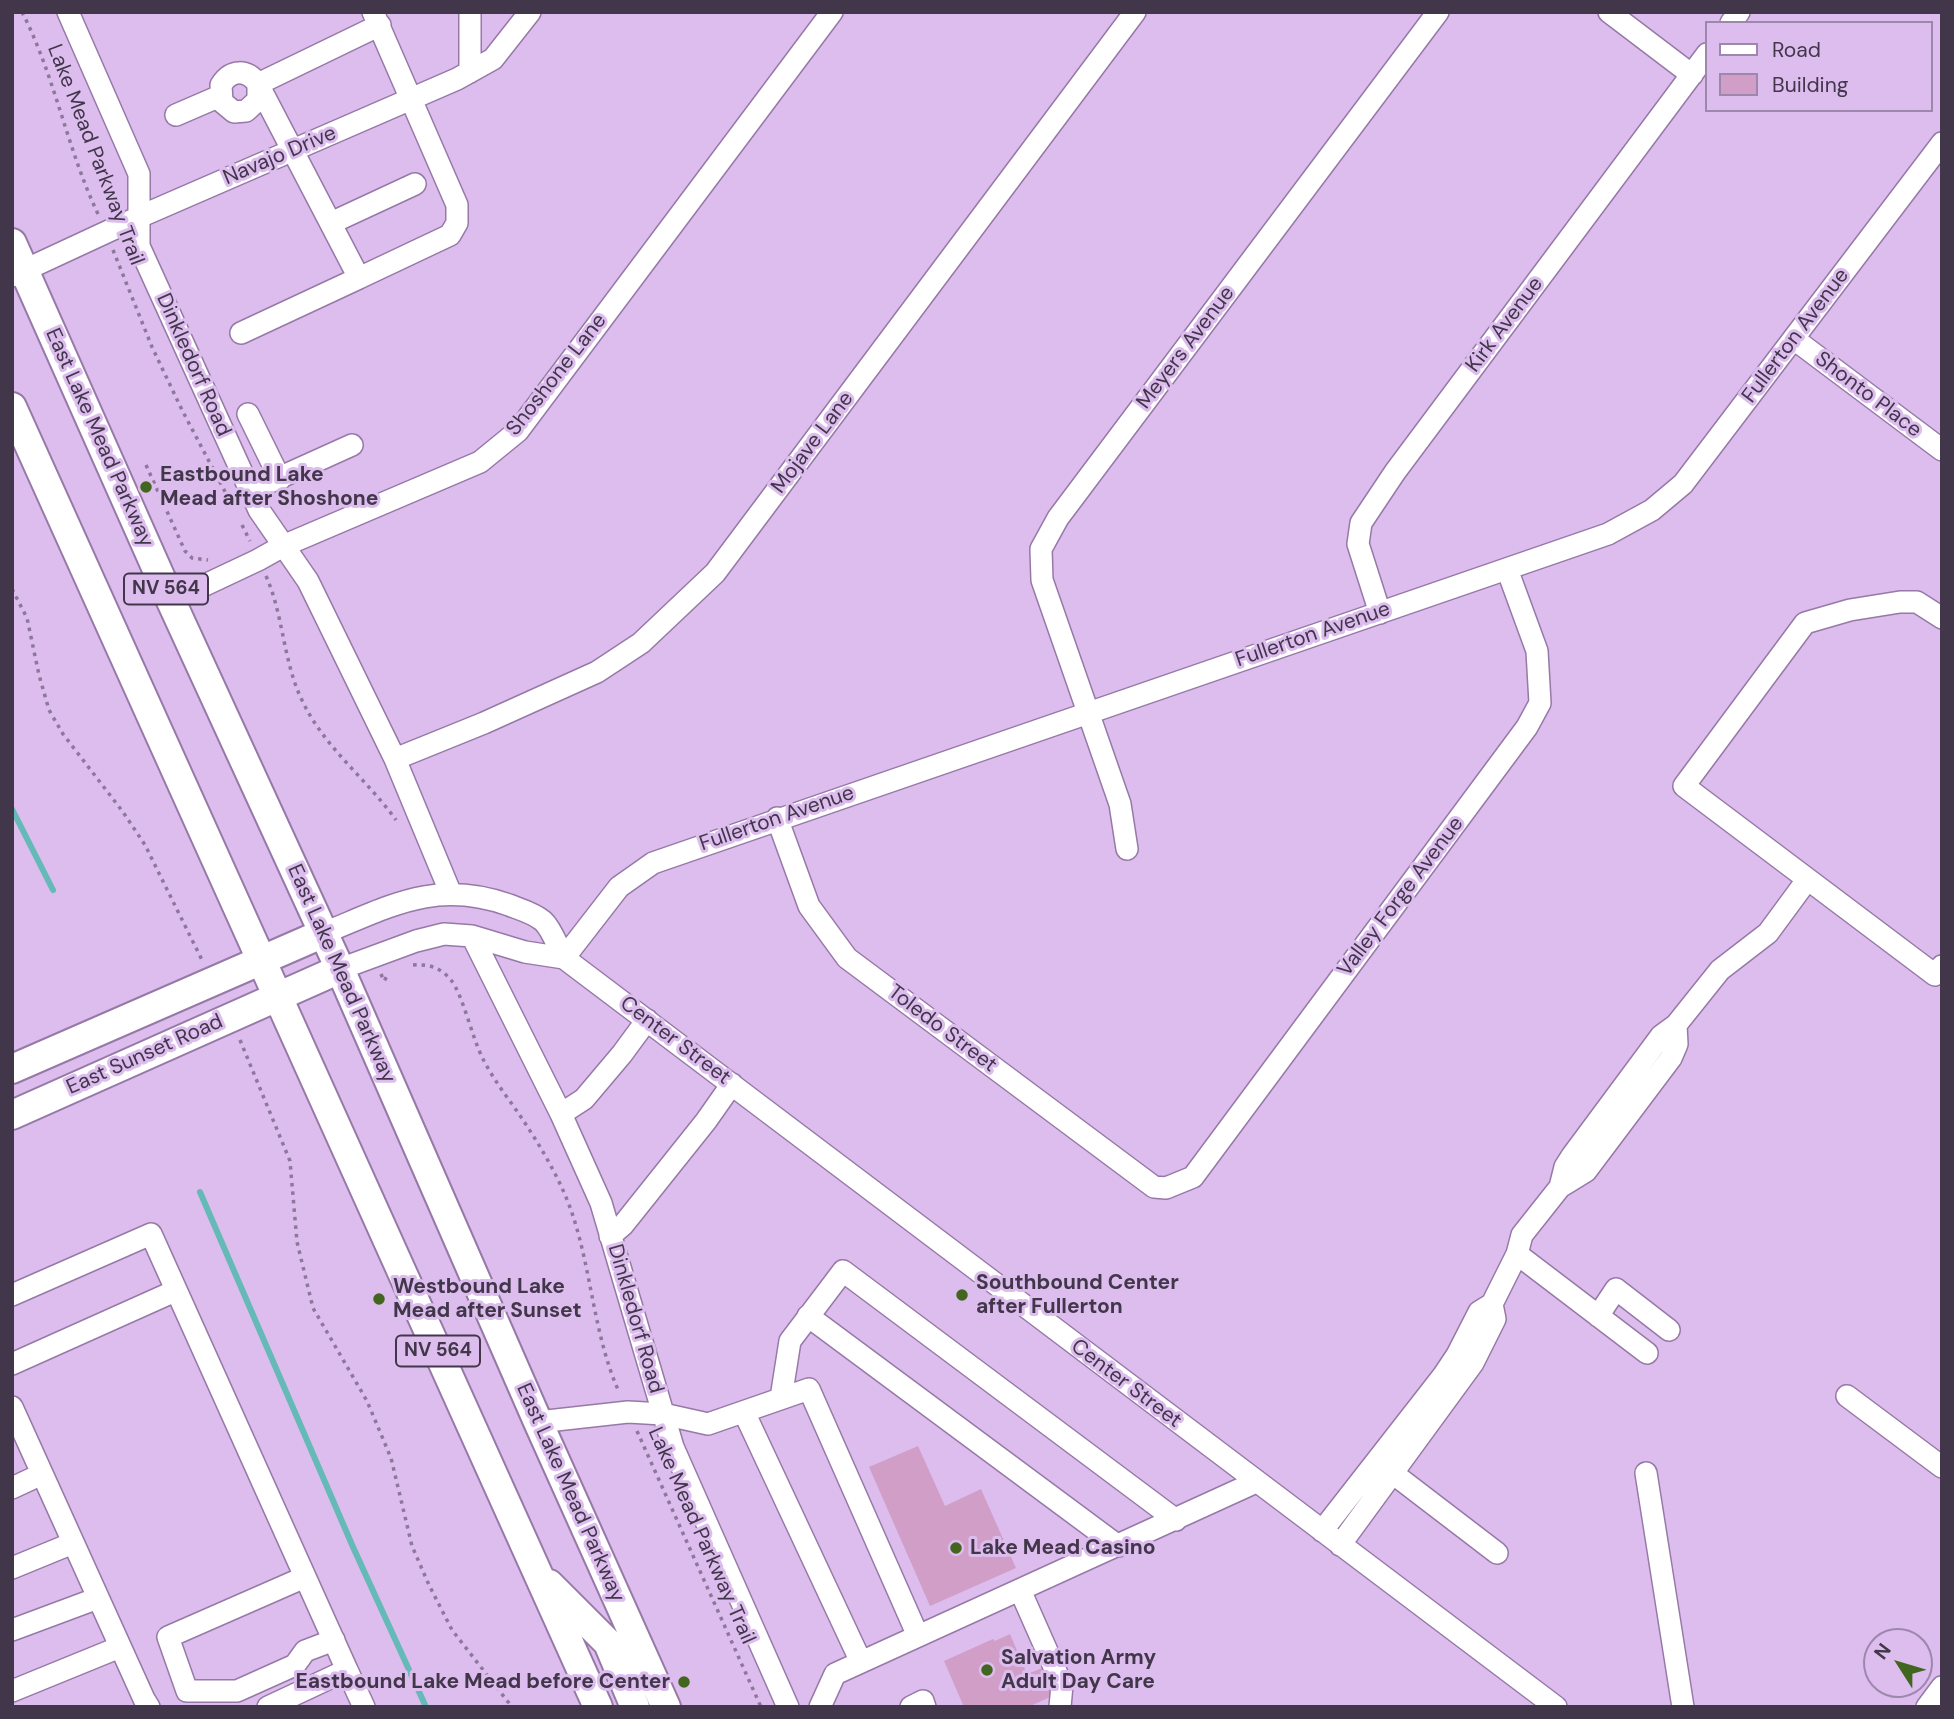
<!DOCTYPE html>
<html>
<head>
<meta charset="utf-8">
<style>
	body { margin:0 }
	#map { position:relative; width:1954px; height:1719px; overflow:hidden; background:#dcbdee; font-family:"DM Sans",sans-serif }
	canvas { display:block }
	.frame { position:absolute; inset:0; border:14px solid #42364a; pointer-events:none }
	.legend { position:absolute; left:1705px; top:21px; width:228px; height:91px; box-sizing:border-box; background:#dcbdee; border:2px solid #9e87ac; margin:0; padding:9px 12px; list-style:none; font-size:21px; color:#42364a }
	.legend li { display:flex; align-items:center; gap:14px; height:35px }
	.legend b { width:35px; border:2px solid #9e87ac }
	.north { position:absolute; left:1863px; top:1628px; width:70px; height:70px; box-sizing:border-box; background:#dcbdee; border:2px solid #9e87ac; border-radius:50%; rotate:307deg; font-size:19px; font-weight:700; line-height:28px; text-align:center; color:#42364a }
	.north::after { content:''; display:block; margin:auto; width:24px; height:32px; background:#42661f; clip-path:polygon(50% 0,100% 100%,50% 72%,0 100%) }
</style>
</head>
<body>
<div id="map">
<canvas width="1954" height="1719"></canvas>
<div class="frame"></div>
<ul class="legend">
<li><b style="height:9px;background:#fff"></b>Road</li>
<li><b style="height:19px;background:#d19ec8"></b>Building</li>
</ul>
<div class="north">N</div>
</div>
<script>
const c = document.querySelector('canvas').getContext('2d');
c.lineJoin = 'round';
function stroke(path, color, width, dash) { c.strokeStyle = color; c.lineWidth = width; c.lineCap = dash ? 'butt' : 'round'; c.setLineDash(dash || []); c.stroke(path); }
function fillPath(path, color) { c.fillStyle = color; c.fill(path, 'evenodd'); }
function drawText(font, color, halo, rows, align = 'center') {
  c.font = font + ' "DM Sans",sans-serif'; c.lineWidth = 6; c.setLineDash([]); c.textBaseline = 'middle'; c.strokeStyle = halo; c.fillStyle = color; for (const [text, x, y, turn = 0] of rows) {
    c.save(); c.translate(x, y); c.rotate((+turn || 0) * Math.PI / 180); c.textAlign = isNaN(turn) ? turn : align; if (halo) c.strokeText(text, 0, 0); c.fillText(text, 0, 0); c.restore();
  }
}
stroke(new Path2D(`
	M12,809l41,81
	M200,1192l153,355 73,160`), '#65b9b6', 6);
fillPath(new Path2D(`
	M918,1446l27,60 36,-17 35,79 -86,38 -61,-139z
	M1010,1634l17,40 18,-7 12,27 -29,13h-64l-20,-46 49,-22 2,2z`), '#d19ec8');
const minor = new Path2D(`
	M68,12l71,162v72l120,264 49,71 87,178 56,135
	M1609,12l83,63
	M1731,23l8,-11
	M470,72v-60
	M258,84l122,-59
	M176,115l44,-19
	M331,223l84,-39
	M12,276l127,-59 318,-138 36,-20 37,-47
	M359,278l91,-43 7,-12v-18l-84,-193
	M241,333l118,-55 -101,-194c-11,-15 -27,-15 -37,1l1,17 12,10 12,-1 12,-11v-16
	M1794,339l148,111
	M248,414l32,65
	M250,491l102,-46
	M171,601l87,-41 25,-14 197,-84 38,-31 314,-419
	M1380,613l-22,-69 3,-21 34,-51 312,-418
	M1942,618l-25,-16h-17l-50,8 -45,13 -121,163 251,189 7,-9
	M395,759l89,-36 113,-51 44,-29 74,-70 420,-561
	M777,818l32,88 38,52 307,229 12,1 27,-11 334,-450 13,-24 -3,-52 -30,-82
	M1127,849l-7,-45 -78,-224 -1,-31 17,-31 380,-506
	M324,933c67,-27 111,-54 185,-28 10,4 25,8 34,16 9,8 15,27 21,37l992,749
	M472,936l89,178 40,89 72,244 115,260
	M564,958l55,-71 34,-24 955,-329 44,-24 31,-26 259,-341
	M340,969l76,-28 28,-7 28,2 53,16 39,6
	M1676,1025l44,-55 48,-37 39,-53
	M561,1114l23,-15 38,-45 25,-34
	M610,1236l13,-11 83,-104 26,-37
	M1517,1254l130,99
	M12,1295l139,-61 196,436
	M1492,1304l25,-50 5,-19 38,-48 5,-20 7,-11 89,-120 15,-11 1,19 -6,14 -85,113 -26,16
	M808,1316l310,230
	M1598,1316l18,-27 53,41
	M12,1364l163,-73
	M1847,1396l95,71
	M781,1398l9,-57 53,-70 333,249
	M12,1407l132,292 5,8
	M744,1412l117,250
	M538,1422l90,-10 35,2 45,10 101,-35 109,247
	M1382,1465l115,88
	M1646,1473l37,234
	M12,1488l30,-14
	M1322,1531l121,-155 14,-21 22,-43 13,-8 3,15 -22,44 -133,182
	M12,1568l61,-25
	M305,1577l-137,60 19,54h50l58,-26 10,-14 29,-11
	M1020,1590l42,95 -2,22
	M12,1630l86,-32
	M12,1691l108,-44
	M268,1707l79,-37 17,37
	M820,1707l15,-33 421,-192
	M911,1707l12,-6 2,6
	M1927,1707l15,-20`);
const major = new Path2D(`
	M12,243l159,358 169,368 198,453 128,285
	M12,407l586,1300
	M12,1069l312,-136
	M12,1115l328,-146
	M549,1584l59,59 27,64`);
stroke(minor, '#9679a7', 24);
stroke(major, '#9679a7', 32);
stroke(new Path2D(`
	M22,12c33,64 45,137 76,202
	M113,250l39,97 30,63 49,93
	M146,465l39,86 7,7 16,2
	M242,525l8,16
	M266,576c17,38 17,82 34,120 22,50 65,81 96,124
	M12,589l15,29 12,57 10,35 14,24 60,78 22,33 57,115
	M413,965c16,-1 27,2 38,15 12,15 21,58 32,79 10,20 25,39 38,58 20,30 41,65 52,99 19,58 21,120 46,176
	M381,974l3,7 5,-8
	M240,1040l50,121 7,81 16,66 54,93 24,57 21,88 17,39 23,45 60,77
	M637,1431l124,276`), '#8d779a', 3.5, [3.5, 5]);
stroke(minor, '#fff', 21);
stroke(major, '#fff', 28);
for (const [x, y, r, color] of [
	[146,487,7,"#42661f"],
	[962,1295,7,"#42661f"],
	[379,1299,7,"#42661f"],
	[956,1548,7,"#42661f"],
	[987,1670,7,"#42661f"],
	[684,1682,7,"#42661f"]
]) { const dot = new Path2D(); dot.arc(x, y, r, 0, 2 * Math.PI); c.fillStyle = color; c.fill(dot); stroke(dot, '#dcbdee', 2.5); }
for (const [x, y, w] of [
	[166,589,84],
	[438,1351,84]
]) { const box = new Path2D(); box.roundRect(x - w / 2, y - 15.5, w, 31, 5); c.fillStyle = '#dcbdee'; c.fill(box); stroke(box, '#42364a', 2); }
drawText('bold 19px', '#42364a', null, [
	["NV 564",166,589],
	["NV 564",438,1351]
]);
drawText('21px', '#42364a', '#dcbdee', [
	["Lake Mead Parkway Trail",95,155,69],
	["Navajo Drive",280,156,-23],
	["Kirk Avenue",1505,325,-53],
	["Fullerton Avenue",1796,336,-53],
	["Meyers Avenue",1186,348,-53],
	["Dinkledorf Road",193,365,66],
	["Shoshone Lane",557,375,-52],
	["Shonto Place",1868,395,37],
	["East Lake Mead Parkway",99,438,66],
	["Mojave Lane",813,443,-53],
	["Fullerton Avenue",1313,635,-19],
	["Fullerton Avenue",777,819,-19],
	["Valley Forge Avenue",1401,897,-53],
	["East Lake Mead Parkway",341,974,66],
	["Toledo Street",942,1029,37],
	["Center Street",675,1041,37],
	["East Sunset Road",145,1055,-24],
	["Dinkledorf Road",635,1319,74],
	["Center Street",1126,1384,37],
	["East Lake Mead Parkway",570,1493,66],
	["Lake Mead Parkway Trail",701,1536,66]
]);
drawText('bold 21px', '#42364a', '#dcbdee', [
	["Eastbound Lake",160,475],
	["Mead after Shoshone",160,499],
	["Southbound Center",976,1283],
	["after Fullerton",976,1307],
	["Westbound Lake",393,1287],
	["Mead after Sunset",393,1311],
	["Lake Mead Casino",970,1548],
	["Salvation Army",1001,1658],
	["Adult Day Care",1001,1682],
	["Eastbound Lake Mead before Center",670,1682,"right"]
], 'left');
</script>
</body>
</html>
